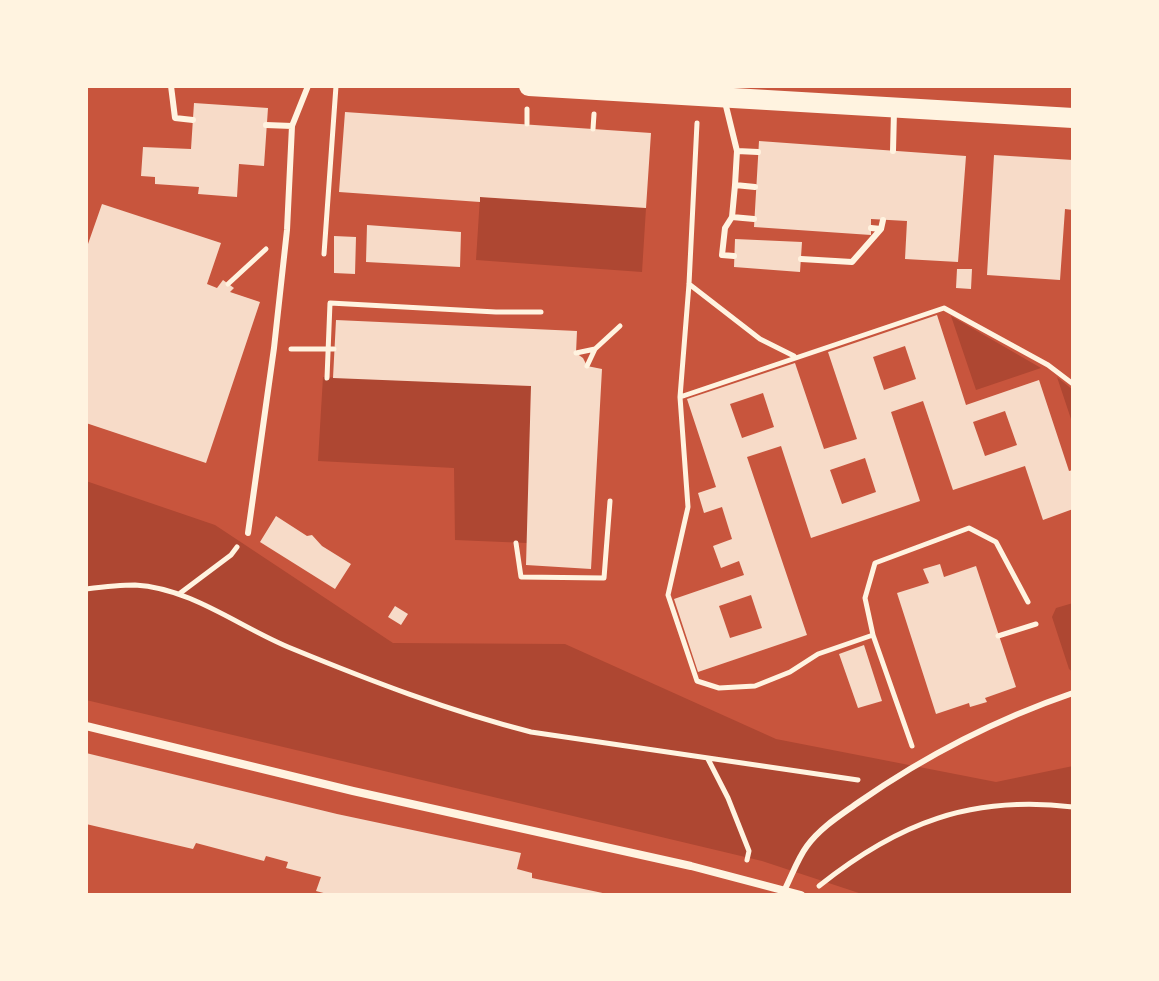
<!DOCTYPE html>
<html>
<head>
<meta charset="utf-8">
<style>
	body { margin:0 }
	#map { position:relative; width:1159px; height:981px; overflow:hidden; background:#c8553d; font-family:"Nunito Sans",sans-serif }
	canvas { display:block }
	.frame { position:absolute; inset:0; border:88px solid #fff3e0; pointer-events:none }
</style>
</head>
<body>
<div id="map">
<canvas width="1159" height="981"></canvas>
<div class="frame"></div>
</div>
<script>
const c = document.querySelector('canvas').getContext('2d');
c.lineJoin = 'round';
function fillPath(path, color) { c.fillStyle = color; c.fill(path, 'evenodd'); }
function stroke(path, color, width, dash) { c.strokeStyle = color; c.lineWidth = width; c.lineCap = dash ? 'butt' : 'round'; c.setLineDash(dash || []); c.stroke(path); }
fillPath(new Path2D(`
	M480,197l166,11 -4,64 -166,-12z
	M951,316l90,52 -65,22z
	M323,377l208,9 -4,157 -72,-3 -1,-72 -136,-7z
	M1057,377l16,13v35z
	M86,481l129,44 178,118 172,1 211,95 220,43 77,-16v129h-208l-103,-34 -676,-161z
	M1073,603v69l-4,-3 -17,-52 4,-9z`), '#ae4732');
fillPath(new Path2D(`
	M194,103l74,5 -4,58 -25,-2 -2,33 -39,-3 1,-7 -44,-3v-7l-14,-1 2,-29 48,2z
	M345,112l306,21 -5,75 -166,-11v5l-141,-10z
	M759,141l207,15 -8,106 -53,-3 2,-38 -36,-2v16l-117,-8z
	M994,155l79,5v50l-8,-1 -5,71 -73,-5z
	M102,204l119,39 -14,41 10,4 6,-8 11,8 -4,4 30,10 -54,161 -120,-40v-180l2,1z
	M367,225l94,7 -1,35 -94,-5z
	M334,236l22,1 -1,37 -21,-1z
	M735,239l67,3 -2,30 -66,-5z
	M957,269h15l-1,20 -15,-1z
	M937,315l29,90 73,-25 30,91 4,-1v39l-30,11 -18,-54 -72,24 -30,-89 -32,11 29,89 -109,37 -30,-92 -34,11 60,178 -109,37 -24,-73 70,-24 -5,-14 -18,7 -8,-22 19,-7 -10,-32 -18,6 -6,-20 18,-6 -29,-88 108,-36 29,86 33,-10 -29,-87zM905,346l11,33 -32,11 -11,-33zM763,393l11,34 -32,11 -12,-34zM1005,411l12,34 -32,11 -12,-34zM865,458l11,34 -34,12 -12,-34zM751,595l11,33 -32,10 -11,-32z
	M336,320l241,11 -1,22 7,5 4,8 15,3 -11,200 -65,-4 5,-179 -198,-8z
	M276,516l31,20 5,-1 10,11 29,18 -16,25 -75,-47z
	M940,564l4,13 32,-11 40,121 -31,11 2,4 -17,5 -1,-4 -33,11 -39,-121 32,-10 -6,-14z
	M395,606l13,8 -7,11 -13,-8z
	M864,645l18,56 -24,7 -19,-54z
	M86,753l251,61 184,39 -4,16 15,4v5l80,17h-246l-10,-2v2h-25l-15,-4 5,-14 -35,-9 2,-6 -22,-6 -2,5 -68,-18 -3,6 -107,-25z`), '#f7dbc8');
stroke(new Path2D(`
	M697,123l-8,161 -9,113 264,-89 104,57 25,19
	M527,124v-15
	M593,129l1,-15
	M324,254l12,-168
	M228,284l38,-35
	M689,284l71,55 34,17
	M291,349h43
	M595,349l25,-23
	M576,353l19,-4 -8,17
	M327,378l3,-75 166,9h45
	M680,397l8,110 -20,88 29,86 22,7 36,-2 35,-14 28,-18 55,-19
	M516,543l5,34 83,1 6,-77
	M86,589c16,-2 33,-4 49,-4 57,3 107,44 158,64 78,32 156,62 238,83l327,48
	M179,594l52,-39 6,-8
	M998,636l38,-12
	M912,746l-39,-111 -8,-37 10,-35 94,-35 27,14 32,60
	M708,759l20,39 21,53 -2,9
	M819,886c79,-63 152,-91 254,-79`), '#fff3e0', 5);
stroke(new Path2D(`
	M171,86l4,32 18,2
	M725,102l12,49 -2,34 20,2
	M266,125l26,1
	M737,151l21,1
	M893,151l1,-40
	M735,185l-3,32 22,2
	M732,217l-7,11 -3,27 12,1
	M871,228l10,1 2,-9
	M801,259l51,3 29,-33
	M248,533l26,-185 13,-118 5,-104 16,-40
	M785,889c7,-14 13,-31 22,-43 14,-19 34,-31 52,-44 66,-46 138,-83 214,-109`), '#fff3e0', 6);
stroke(new Path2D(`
	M86,726l267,65 338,75 110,29`), '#fff3e0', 8);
stroke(new Path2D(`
	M529,86l544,32`), '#fff3e0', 20);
</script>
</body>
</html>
